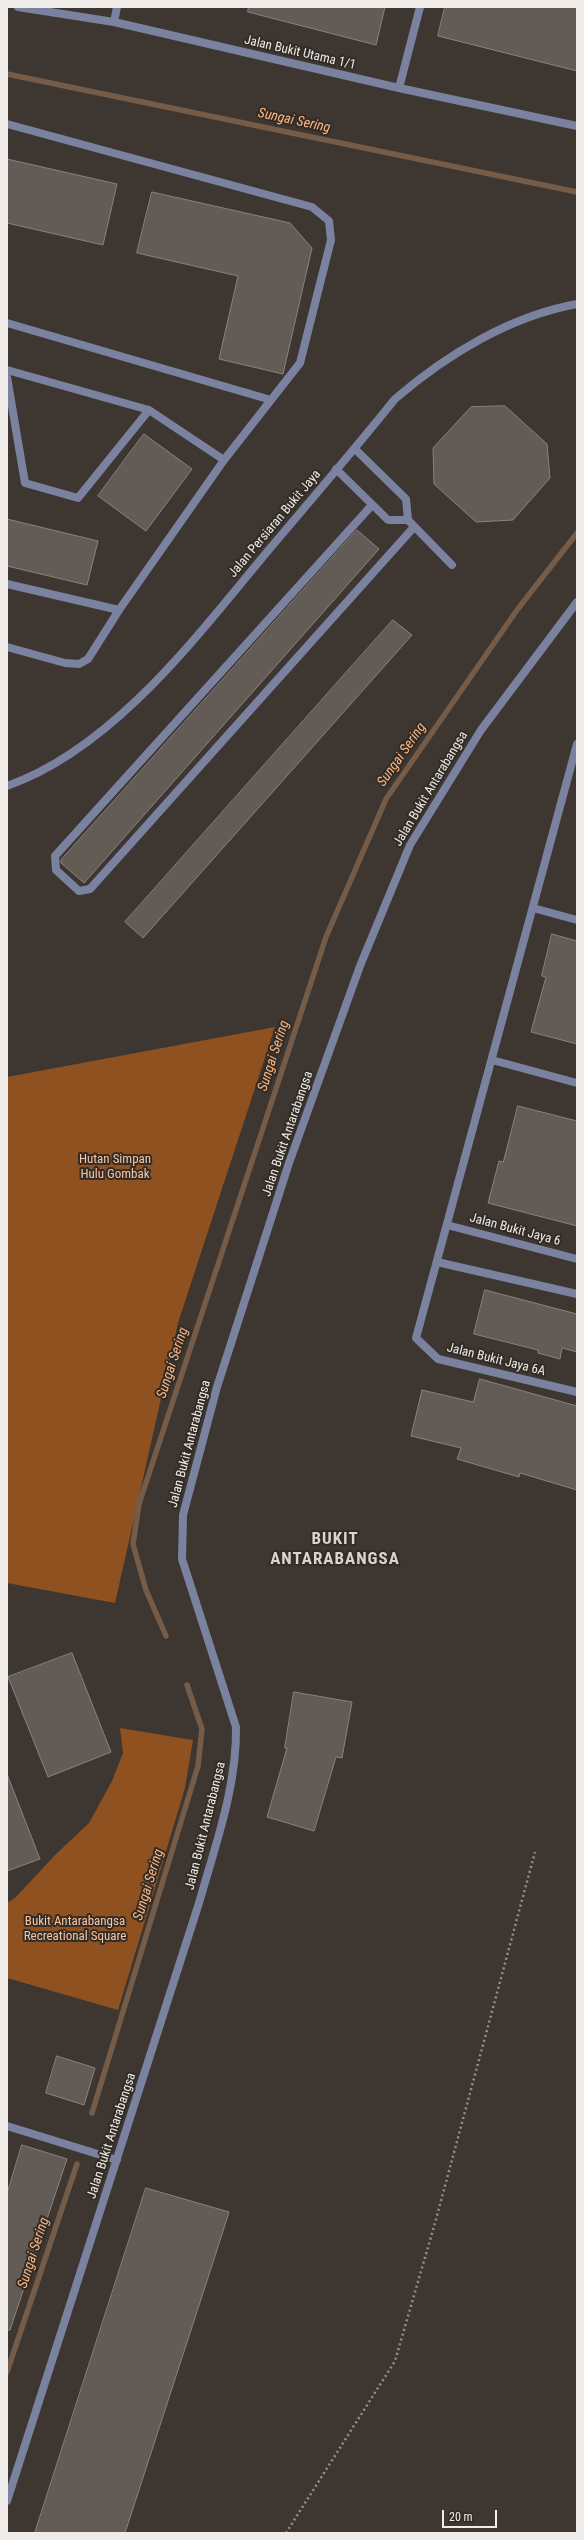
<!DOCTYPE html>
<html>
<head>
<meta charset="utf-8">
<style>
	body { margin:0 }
	#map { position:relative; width:584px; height:2540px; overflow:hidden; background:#3d3631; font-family:"Roboto Condensed",sans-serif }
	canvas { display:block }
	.frame { position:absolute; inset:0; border:8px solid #efebe8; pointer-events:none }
	.scale { position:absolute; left:442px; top:2510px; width:55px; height:18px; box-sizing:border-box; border:2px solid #efebe8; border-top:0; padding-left:5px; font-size:12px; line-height:14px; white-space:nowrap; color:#efebe8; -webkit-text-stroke:3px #322c27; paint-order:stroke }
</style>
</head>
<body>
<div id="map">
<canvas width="584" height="2540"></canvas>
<div class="frame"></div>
<div class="scale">20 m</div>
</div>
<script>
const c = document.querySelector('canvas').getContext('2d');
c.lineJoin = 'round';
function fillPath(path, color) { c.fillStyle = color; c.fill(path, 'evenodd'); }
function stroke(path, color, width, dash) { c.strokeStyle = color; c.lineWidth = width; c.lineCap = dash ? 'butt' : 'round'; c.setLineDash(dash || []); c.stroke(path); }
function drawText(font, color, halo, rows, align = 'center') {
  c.font = font + ' "Roboto Condensed",sans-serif'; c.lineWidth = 4; c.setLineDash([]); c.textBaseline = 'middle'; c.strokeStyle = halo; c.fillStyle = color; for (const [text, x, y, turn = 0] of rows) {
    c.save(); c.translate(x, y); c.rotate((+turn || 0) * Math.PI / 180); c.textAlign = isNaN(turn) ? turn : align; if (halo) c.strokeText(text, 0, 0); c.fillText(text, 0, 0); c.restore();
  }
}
fillPath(new Path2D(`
	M275,1027l-97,296 -63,280 -108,-20v-506z
	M120,1728l73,12 -8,48 -67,222 -111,-32v-75l9,-6 39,-42 34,-32 23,-42 11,-28z`), '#8e511f');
stroke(new Path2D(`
	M7,74l570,118
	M166,1636l-20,-46 -13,-46 6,-40 187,-567 60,-138 131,-189 60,-77
	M92,2113l106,-347 4,-37 -15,-44
	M7,2372l70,-208`), '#745c48', 5.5);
const building = new Path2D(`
	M249,7h136l-9,38 -128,-33z
	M445,7h132v64l-139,-35z
	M7,159l110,25 -14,61 -96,-22z
	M152,192l138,31 22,25 -29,126 -64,-15 19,-83 -101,-23z
	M505,406l42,38 3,34 -37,42 -37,2 -42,-38 -1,-36 38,-41z
	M144,434l48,35 -46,62 -48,-35z
	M7,519l91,22 -11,44 -80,-19z
	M357,530l22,19 -295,334 -23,-20v-3z
	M393,620l19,15 -269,303 -18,-16z
	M552,934l25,7v103l-46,-12 15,-55 -4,-1z
	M518,1106l59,15v105l-89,-23 11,-42 4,1z
	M485,1290l92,24v38l-15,-4 -2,11 -22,-6v-3l-64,-16z
	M480,1379l97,27v84l-57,-17 -1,4 -62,-18 4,-11 -50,-12 11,-46 51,12z
	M72,1653l39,99 -63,25 -40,-100z
	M294,1692l58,10 -10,56 -6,-1 -22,74 -47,-14 20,-69h-2z
	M7,1774l33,85 -33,12z
	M57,2056l38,12 -11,37 -38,-12z
	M22,2145l45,14 -57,171h-3v-136z
	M146,2188l83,24 -12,38 -92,283h-90z`);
fillPath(building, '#625b56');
stroke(building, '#8a827d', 1);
stroke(new Path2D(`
	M286,2533l109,-172 40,-138 100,-371`), '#96908c', 2.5, [2, 3]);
stroke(new Path2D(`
	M7,124l305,83 17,14 2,19 -31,123 -76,97 -105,150 -31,49 -9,5 -14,-1 -58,-16
	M7,323l264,77
	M7,370l142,40 75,50
	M7,377l18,106 53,15 71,-88
	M355,449l51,50 2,21 44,45
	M336,469l52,51h20
	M372,505l-317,351 1,14 23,21 11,-2 324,-362
	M7,584l112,26`), '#7b82a0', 8);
stroke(new Path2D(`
	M18,7l96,15 285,66 178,38
	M114,22l3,-15
	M399,88l21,-81
	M577,744l-161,594 22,21 139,33
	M7,786c106,-37 190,-150 260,-234 43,-51 87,-102 128,-153 51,-44 115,-83 182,-95
	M533,908l44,12
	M492,1060l85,23
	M447,1225l130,34
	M437,1262l140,32
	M7,2126l110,34
	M7,2501l192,-598c16,-57 38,-116 37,-176l-54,-168 1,-44 34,-128 72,-224 71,-197 50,-121 71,-115 96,-128`), '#7b82a0', 8);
drawText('13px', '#efebe8', '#322c27', [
	["Jalan Bukit Utama 1/1",300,53,13],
	["Jalan Persiaran Bukit Jaya",275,524,-50],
	["Jalan Bukit Antarabangsa",431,789,-59],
	["Jalan Bukit Antarabangsa",288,1134,-71],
	["Jalan Bukit Jaya 6",515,1230,15],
	["Jalan Bukit Jaya 6A",496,1360,14],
	["Jalan Bukit Antarabangsa",190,1444,-75],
	["Jalan Bukit Antarabangsa",206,1826,-76],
	["Jalan Bukit Antarabangsa",112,2136,-72]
]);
drawText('13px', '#fcc59e', '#322c27', [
	["Hutan Simpan",115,1160],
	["Hulu Gombak",115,1175],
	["Bukit Antarabangsa",75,1922],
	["Recreational Square",75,1937]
]);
drawText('italic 14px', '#feb581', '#322c27', [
	["Sungai Sering",294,121,12],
	["Sungai Sering",402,755,-55],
	["Sungai Sering",274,1056,-72],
	["Sungai Sering",173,1363,-72],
	["Sungai Sering",149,1885,-73],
	["Sungai Sering",34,2253,-72]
]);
c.letterSpacing = '1px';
drawText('bold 17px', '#dcd3ce', '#322c27', [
	["BUKIT",335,1540],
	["ANTARABANGSA",335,1560]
]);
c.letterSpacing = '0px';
</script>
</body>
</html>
